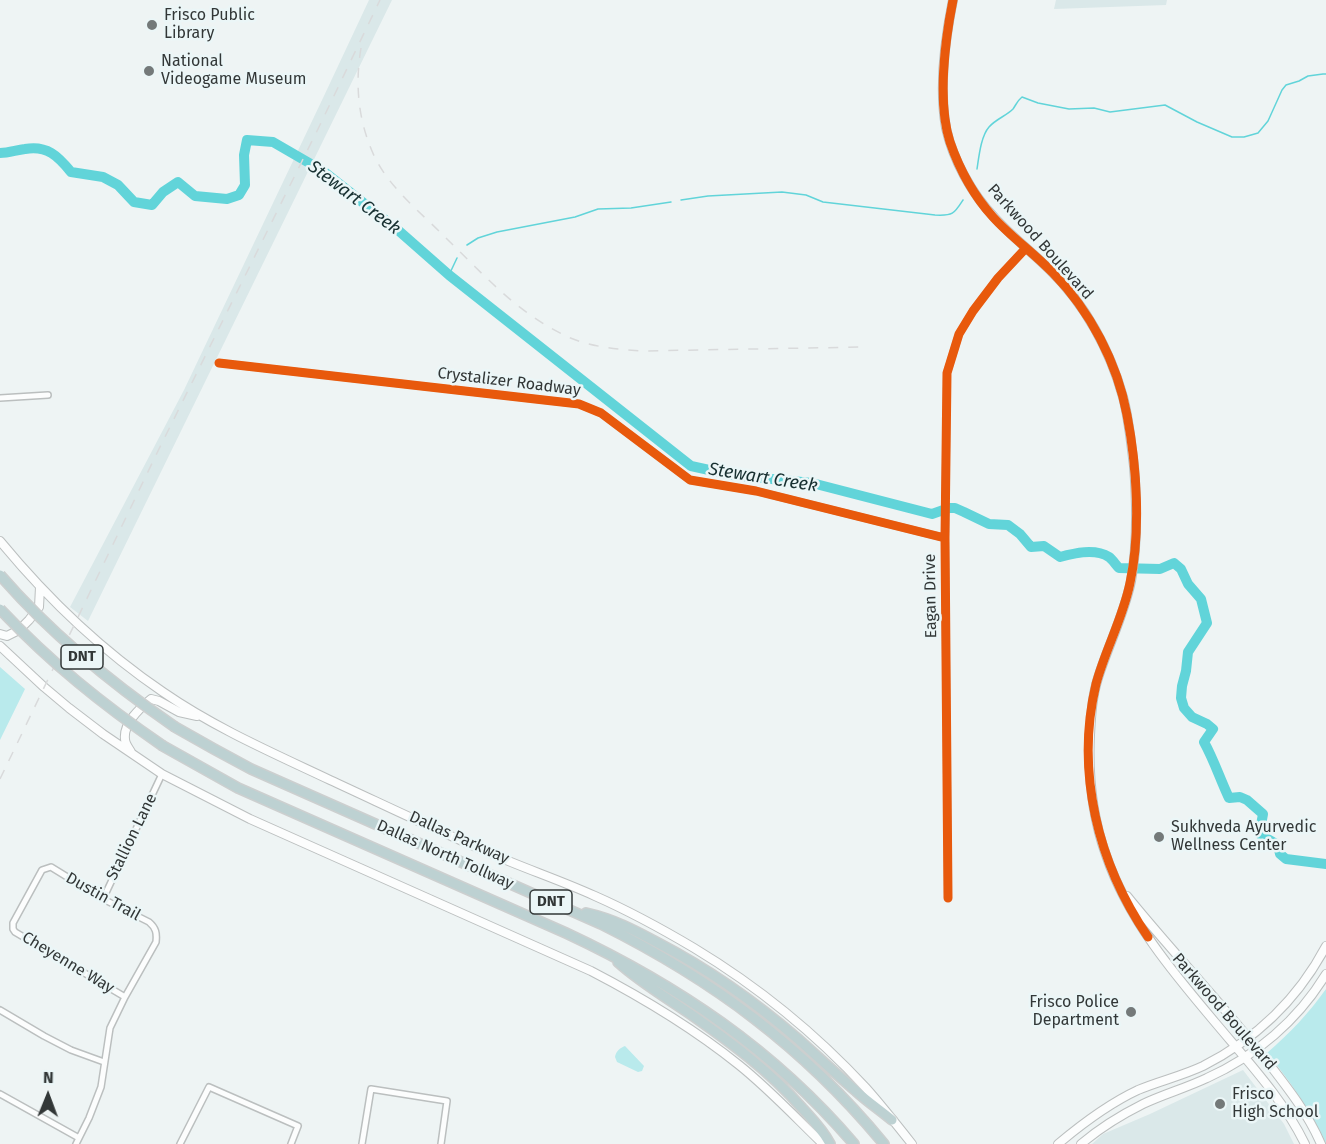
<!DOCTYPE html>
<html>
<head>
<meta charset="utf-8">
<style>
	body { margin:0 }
	#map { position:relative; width:1326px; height:1144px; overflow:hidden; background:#eef4f4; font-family:"Fira Sans",sans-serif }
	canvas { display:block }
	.north { position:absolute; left:18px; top:1066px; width:60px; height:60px; -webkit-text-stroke:4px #ebf6f7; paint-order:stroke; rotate:1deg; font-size:16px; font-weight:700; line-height:24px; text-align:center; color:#323737 }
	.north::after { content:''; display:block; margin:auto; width:21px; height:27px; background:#323737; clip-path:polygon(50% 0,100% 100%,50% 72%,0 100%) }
</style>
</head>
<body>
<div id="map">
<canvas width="1326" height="1144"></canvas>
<div class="north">N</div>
</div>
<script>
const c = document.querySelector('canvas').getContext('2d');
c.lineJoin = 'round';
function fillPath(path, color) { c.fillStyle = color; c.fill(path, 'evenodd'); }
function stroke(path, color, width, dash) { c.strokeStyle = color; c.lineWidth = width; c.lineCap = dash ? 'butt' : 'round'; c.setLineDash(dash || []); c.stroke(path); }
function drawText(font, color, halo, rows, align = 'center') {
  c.font = font + ' "Fira Sans",sans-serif'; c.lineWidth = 5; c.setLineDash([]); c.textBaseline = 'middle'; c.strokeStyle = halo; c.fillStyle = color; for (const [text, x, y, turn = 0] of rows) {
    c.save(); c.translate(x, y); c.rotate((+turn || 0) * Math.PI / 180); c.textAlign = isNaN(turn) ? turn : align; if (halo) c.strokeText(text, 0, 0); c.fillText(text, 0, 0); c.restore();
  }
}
fillPath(new Path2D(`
	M369,0h23l-304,621 -18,-14 114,-217 139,-292z
	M1056,0h111l-1,5 -112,4z
	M1243,1070l41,54 10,20h-202l11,-10 47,-20z`), '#dae8e9');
fillPath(new Path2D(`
	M0,667l25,22 -25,51z
	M1326,989v154c-16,-33 -36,-62 -59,-90 22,-19 42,-40 59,-64z
	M625,1046l19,20 -2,5 -4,1 -21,-10 -2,-5c1,-6 5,-9 10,-11z`), '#b9eaec');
stroke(new Path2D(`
	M977,169c2,-13 4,-33 12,-42 7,-8 17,-11 24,-18 3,-4 4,-8 9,-12l16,6 31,6 25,-1 16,4 55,-7 32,17 35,15h12l14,-4 10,-12 14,-31 4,-5 13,-4 9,-5 15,-2h3
	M681,200l27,-4 74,-4 24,3 17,7 112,13c18,1 19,-1 28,-15
	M467,245l11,-7 19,-6 78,-15 23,-8 33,-1 40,-6
	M449,275l8,-17`), '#61d4d9', 1.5);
stroke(new Path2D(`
	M0,153c9,0 16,-3 25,-4 22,-4 33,7 46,23l32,5 15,8 16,17 18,3 11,-13 15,-10 17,14 32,3 12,-4 6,-10 -1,-30 3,-15 26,2 50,29 76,60 50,44 242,191 41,9 80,8 120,31 17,-6h6l9,4 25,12 19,1 12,9 11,13 13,-1 16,11c14,-4 35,-9 49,0 3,2 7,8 10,11l41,1 14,-6 7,6 7,15 13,15 6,24 -19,29 -2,19 -4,15 -1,12 3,10 8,9 15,7 6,5 -9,13c10,18 16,37 25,56l11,-1 7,3 16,14 -2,11v10l17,10 2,9 6,5 40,5`), '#61d4d9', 10);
const minor = new Path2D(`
	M219,363l360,41 22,9 89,67 66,11 189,47
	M0,398l48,-3
	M948,898l-3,-360 2,-165 12,-39 14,-23 25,-33 28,-30
	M103,899l59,-125
	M0,1010l44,26 27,14 33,12
	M0,1094l79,44
	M76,1144l13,-26 12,-31 9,-59 15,-31 31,-55c1,-9 0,-14 -7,-20l-46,-23 -52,-32 -9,3 -29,53v6l2,3 110,65
	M180,1144l29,-57 89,39 -7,18
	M362,1144l9,-55 76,12 -6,43`);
const secondary = new Path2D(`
	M953,0c-8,39 -14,88 -7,128 7,32 26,66 48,89 17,19 38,35 56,53 35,34 60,80 73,127 6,22 8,46 11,69 3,39 4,77 -3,115 -7,34 -23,65 -33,97 -6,19 -7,38 -8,57 -2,42 2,81 16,120 24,71 77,129 124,185 28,33 56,65 75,104
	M0,541c47,57 101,109 163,151 52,36 110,61 167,88 52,24 104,49 157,72 36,16 73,28 108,44 34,15 67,33 99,52 63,38 122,86 172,140 16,18 31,37 46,56
	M0,634l7,2 12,-6 10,-10 10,-13 1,-20
	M0,646l44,41 25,21 34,26 59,40 88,45 341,152c52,27 102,57 148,94 30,24 56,52 84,79
	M131,752c-2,-4 -6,-8 -6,-13 -2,-16 15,-31 26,-40l8,2 20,11 18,4
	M1127,896c45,56 95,107 139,164 21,27 41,52 55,84
	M1058,1144c25,-21 50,-40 80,-54 21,-9 44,-14 65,-24 53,-27 95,-67 123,-120
	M1081,1144c19,-16 40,-29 62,-40 21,-10 43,-16 64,-26 49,-22 91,-58 119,-104`);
const motorway = new Path2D(`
	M175,727l39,22 37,20 350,155c112,56 203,123 283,220
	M163,746l75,42 328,145c111,52 208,117 288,211
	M586,913c27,6 48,17 72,30 50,26 97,59 140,96 19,17 38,35 58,52 11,10 24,19 36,29
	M618,962c21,19 46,34 71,51 40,28 81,58 113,95 10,11 21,22 28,36`);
stroke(minor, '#bbbfbf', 8);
stroke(secondary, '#bbbfbf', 10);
stroke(motorway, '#cccfcf', 12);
stroke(minor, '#fcfdfd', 5);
stroke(secondary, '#fcfdfd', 8);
stroke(motorway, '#bdd1d2', 9);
stroke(new Path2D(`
	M361,48c-6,36 -3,70 11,103 14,34 46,59 71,84 37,36 72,76 119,99 25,13 53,15 80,17l221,-4
	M0,779l157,-326 161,-324 62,-129`), '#d9dadb', 1.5, [10, 10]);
const motorwayBridge = new Path2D(`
	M0,575c51,59 111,108 175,152
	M0,609c51,54 102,95 163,137`);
stroke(motorwayBridge, '#cccfcf', 12, []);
stroke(motorwayBridge, '#bdd1d2', 9);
stroke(new Path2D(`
	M953,0c-8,40 -16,102 -3,142 9,26 24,54 43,75 18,20 41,36 60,56 37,38 64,89 74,142 10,51 14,117 3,168 -7,35 -25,67 -34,101 -21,88 2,180 52,253
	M219,363l360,41 22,9 89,67 66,11 189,47
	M948,898l-3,-360 2,-165 12,-39 14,-23 25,-33 28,-30`), '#e8590c', 9);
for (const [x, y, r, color] of [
	[152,25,6,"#747979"],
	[149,71,6,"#747979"],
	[1159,837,6,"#747979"],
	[1131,1012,6,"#747979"],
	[1220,1104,6,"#747979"]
]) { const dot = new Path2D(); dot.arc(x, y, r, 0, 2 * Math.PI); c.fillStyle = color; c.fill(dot); stroke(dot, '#ebf6f7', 2); }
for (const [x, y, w] of [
	[82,657,42],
	[551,902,42]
]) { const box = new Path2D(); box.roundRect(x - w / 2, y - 12, w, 24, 4.5); c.fillStyle = '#ebf6f7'; c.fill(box); stroke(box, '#323737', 1.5); }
drawText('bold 15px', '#323737', null, [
	["DNT",82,657],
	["DNT",551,902]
]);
drawText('16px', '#323737', '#ebf6f7', [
	["Frisco Public",164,16],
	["Library",164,34],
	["National",161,62],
	["Videogame Museum",161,80],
	["Sukhveda Ayurvedic",1171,828],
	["Wellness Center",1171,846],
	["Frisco Police",1119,1003,"right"],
	["Department",1119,1021,"right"],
	["Frisco",1232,1095],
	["High School",1232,1113]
], 'left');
drawText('16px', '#323737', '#ebf6f7', [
	["Parkwood Boulevard",1040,242,48],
	["Crystalizer Roadway",509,382,7],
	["Eagan Drive",931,596,-91],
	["Stallion Lane",132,837,-64],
	["Dallas Parkway",459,838,24],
	["Dallas North Tollway",445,855,24],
	["Dustin Trail",103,897,29],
	["Cheyenne Way",68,963,31],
	["Parkwood Boulevard",1224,1012,49]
]);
drawText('italic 18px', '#173031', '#ebf6f7', [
	["Stewart Creek",354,198,37],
	["Stewart Creek",763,478,9]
]);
</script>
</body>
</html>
